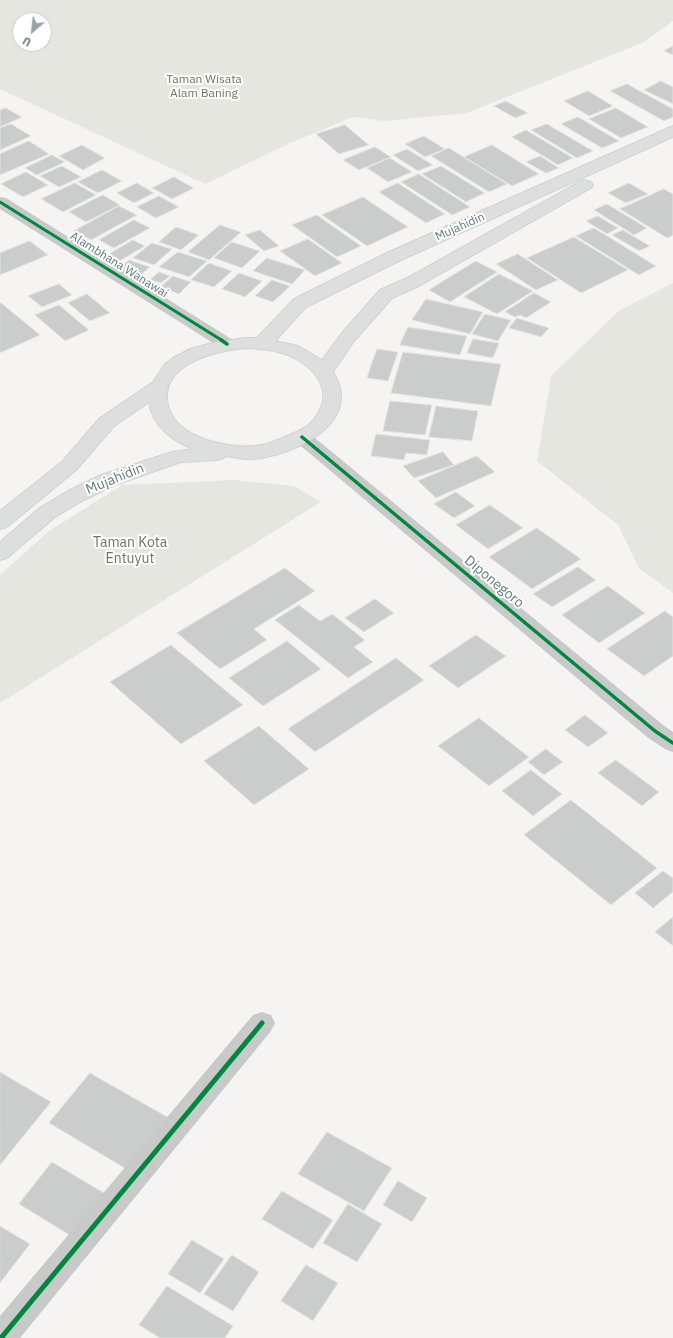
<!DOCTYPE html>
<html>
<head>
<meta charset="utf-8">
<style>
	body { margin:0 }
	#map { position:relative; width:673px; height:1338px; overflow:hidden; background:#f5f4f3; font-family:"IBM Plex Sans",sans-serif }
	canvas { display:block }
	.north { position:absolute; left:12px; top:12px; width:40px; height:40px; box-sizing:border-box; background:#fff; border:1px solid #bfcacc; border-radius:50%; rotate:208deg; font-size:11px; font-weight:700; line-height:16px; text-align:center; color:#5f7a7f }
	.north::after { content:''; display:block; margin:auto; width:14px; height:18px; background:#94a5a8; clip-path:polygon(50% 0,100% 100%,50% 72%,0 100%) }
</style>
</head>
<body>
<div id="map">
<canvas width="673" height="1338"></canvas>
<div class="north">U</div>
</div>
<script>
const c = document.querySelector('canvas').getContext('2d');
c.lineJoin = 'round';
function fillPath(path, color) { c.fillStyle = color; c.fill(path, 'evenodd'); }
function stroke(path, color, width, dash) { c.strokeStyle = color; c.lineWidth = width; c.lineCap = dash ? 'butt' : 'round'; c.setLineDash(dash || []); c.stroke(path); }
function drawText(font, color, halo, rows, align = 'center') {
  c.font = font + ' "IBM Plex Sans",sans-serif'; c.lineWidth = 4; c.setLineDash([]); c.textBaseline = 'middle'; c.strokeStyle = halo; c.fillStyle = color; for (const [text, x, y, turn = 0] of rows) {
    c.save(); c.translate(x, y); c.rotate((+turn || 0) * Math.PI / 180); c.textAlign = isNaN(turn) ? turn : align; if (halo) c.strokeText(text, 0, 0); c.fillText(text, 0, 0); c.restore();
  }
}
fillPath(new Path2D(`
	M0,0h673v21l-29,21 -177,71 -82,8 -32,-4 -65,27 -83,40 -205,-95zM20,20h24v24h-24z
	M673,283v310l-34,-25 -21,-43 -81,-64 14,-85 69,-66z
	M234,480l60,6 27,16 -321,201v-128l49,-44 73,-46z`), '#e5e6e0');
const building = new Path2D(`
	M673,46v9l-9,-4z
	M661,81l12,6v17l-29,-14z
	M627,84l46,25v8l-9,4 -54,-30z
	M588,91l25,15 -24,10 -25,-15z
	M506,101l22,12 -13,5 -21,-12z
	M6,108l16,9 -22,10v-17z
	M616,108l32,19 -27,11 -32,-19z
	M578,117l41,24 -17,7 -41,-24z
	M11,124l20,12 -31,14v-22z
	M547,124l46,27 -16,7 -46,-28z
	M345,125l24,20 -30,9 -23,-20z
	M526,130l47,28 -15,7 -46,-28z
	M424,136l21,13 -20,8 -20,-13z
	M29,141l20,13 -49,21v-21z
	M82,145l23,13 -22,12 -24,-14z
	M492,145l47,29 -27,12 -48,-29z
	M375,147l16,10 -32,13 -16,-10z
	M449,148l58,36 -18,8 -58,-36z
	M407,149l26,16 -15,6 -25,-16z
	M52,155l13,7 -28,13 -12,-7z
	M540,156l19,12 -13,5 -20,-11z
	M390,158l22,14 -24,10 -21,-14z
	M62,166l19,11 -22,10 -19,-11z
	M441,166l44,27 -19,9 -44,-28z
	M102,170l20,11 -24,12 -20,-11z
	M26,172l22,13 -25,12 -22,-13z
	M419,174l51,33 -18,8 -51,-33z
	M174,177l20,11 -22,11 -20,-11z
	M75,183l21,12 -33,17 -22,-13z
	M137,183l17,10 -20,10 -17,-10z
	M398,183l47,31 -19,9 -47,-31z
	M629,183l19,11 -22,9 -18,-10z
	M664,189l9,5v41l-6,3 -47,-29z
	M103,195l17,10 -34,17 -17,-10z
	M159,196l20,11 -23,11 -19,-11z
	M363,197l45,30 -41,19 -45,-31z
	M607,204l40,24 -13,7 -40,-25z
	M119,206l18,9 -46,25 -17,-9z
	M317,215l44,31 -24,11 -45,-32z
	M598,216l20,12 -11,6 -21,-13z
	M134,220l16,8 -36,20 -15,-8z
	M220,225l21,7 -32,28 -21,-8z
	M176,227l23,8 -18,15 -22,-8z
	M594,228l62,38 -17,9 -63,-39z
	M260,230l19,16 -15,5 -19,-16z
	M623,230l27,16 -11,5 -27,-16z
	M574,237l54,33 -47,23 -54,-35z
	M308,239l34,24 -27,13 -35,-25z
	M133,240l12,6 -27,16 -12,-6z
	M30,241l18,14 -48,20v-22z
	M232,242l28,9 -18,17 -28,-10z
	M152,243l20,6 -18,16 -21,-7z
	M178,252l29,9 -18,16 -30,-10z
	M518,254l40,26 -22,10 -40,-26z
	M267,258l38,12 -13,14 -39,-13z
	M129,260l21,7 -14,12 -21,-7z
	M476,261l21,11 -47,30 -21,-12z
	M209,263l23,8 -18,16 -23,-7z
	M159,272l11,4 -9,7 -11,-3z
	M239,273l23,8 -17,16 -23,-8z
	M499,274l34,17 -36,23 -33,-17z
	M173,276l18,6 -12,12 -18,-7z
	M272,280l18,6 -17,16 -18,-6z
	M59,284l13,11 -30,12 -14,-11z
	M534,293l17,9 -25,16 -6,-3 -5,2 -10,-5z
	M87,294l23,19 -20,8 -22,-18z
	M426,299l57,13 -13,22 -58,-14z
	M0,302l40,33 -40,18z
	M59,305l30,25 -24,11 -30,-26z
	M485,314l26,6 -13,21 -26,-7z
	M517,318l32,10 -8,9 -32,-9z
	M408,327l59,9 -7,19 -60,-10z
	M473,339l26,4 -6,15 -26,-5z
	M377,349l21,3 -10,29 -21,-3z
	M403,352l98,12 -10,42 -100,-13z
	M390,401l42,4 -7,30 -42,-4z
	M436,406l42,5 -6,30 -43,-4z
	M376,434l54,6 -3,15 -21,-2 -2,7 -33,-4z
	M443,452l11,13 -40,13 -11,-12z
	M477,456l18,16 -59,26 -18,-17z
	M456,492l19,14 -21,12 -20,-14z
	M490,505l33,23 -35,21 -32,-24z
	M537,528l44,31 -49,30 -43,-32z
	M578,567l18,13 -44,27 -19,-13z
	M285,568l30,23 -61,38 13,11 -47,29 -43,-36z
	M608,586l37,27 -46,30 -37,-28z
	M375,599l19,14 -30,19 -19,-14z
	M299,605l21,16 12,-7 33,26 -11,7 19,15 -25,16 -73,-58z
	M665,611l8,6v39l-29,20 -37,-27z
	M476,635l30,21 -48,32 -29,-22z
	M287,641l34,28 -58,37 -34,-28z
	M171,645l72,60 -62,39 -71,-62z
	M396,658l28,22 -109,72 -27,-23z
	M585,715l23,18 -20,14 -23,-17z
	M479,718l50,39 -40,29 -51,-40z
	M259,726l50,43 -55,36 -50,-44z
	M546,749l17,13 -19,13 -16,-13z
	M616,760l43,32 -17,14 -44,-33z
	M531,770l31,24 -29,22 -31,-25z
	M571,800l86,68 -46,37 -87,-70z
	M663,871l10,7v14l-20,16 -18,-15z
	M673,917v29l-18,-14z
	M0,1072l51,30 -51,63z
	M90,1073l79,45 -41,52 -79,-47z
	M327,1132l65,36 -28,43 -66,-37z
	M52,1162l57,34 -33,43 -57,-35z
	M398,1181l29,17 -15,24 -29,-17z
	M282,1191l51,29 -20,29 -51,-30z
	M348,1204l34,20 -25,38 -34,-19z
	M0,1226l30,18 -30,39z
	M192,1240l32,19 -24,34 -32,-19z
	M232,1255l27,17 -26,39 -29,-17z
	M306,1265l32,18 -25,38 -32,-20z
	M167,1286l66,40 -8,12h-65l-21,-13z`);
fillPath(building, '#cbcdcd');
stroke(building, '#e4e4e3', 1);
const primary = new Path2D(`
	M673,126v11l-272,123 -95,47 -31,34 23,5 24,14 20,-27 38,-43 27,-12 172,-96 6,-2 6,2 2,3 -2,3 -172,98 -27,12 -38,43 -21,31c32,50 -39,84 -80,87 -10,1 -18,-2 -28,-3l-1,2 -7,2 -36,2 -66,23 -31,15 -29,17 -48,41 -7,2v-18l41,-35 29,-17 31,-15 71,-23 22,-3c-21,-7 -42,-24 -45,-47l-35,24 -38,44 -69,57 -7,2v-18l62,-49 38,-44 53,-36 12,-18 8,-6 17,-9 26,-7 29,-4h12l37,-39 95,-47zM245,348c11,1 22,1 33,4 30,7 60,35 37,66 -6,9 -18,14 -28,18 -8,3 -16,7 -25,9 -17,4 -47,-1 -63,-8 -16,-7 -30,-19 -32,-37 -3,-38 50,-49 78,-52z`);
stroke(primary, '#d1d2d1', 2);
fillPath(new Path2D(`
	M262,1012l9,3 4,8 -4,8 -251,307h-20v-22l253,-301z`), '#c7cac9');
fillPath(new Path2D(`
	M0,197l6,1 227,142 3,4 -3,4 -6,1 -6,-1 -221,-139z
	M302,431l7,2 354,292 10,7v20l-8,-3 -18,-12 -352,-296 -3,-4 3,-4z`), '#c7cac9');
fillPath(primary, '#dddede');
stroke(new Path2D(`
	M0,202l223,139`), '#00873e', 3);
stroke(new Path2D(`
	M221,340l6,4
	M302,437l353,294 18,12`), '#00873e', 3.5);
stroke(new Path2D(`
	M1,1338l261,-315`), '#00873e', 5);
drawText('12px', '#6a775e', '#fff', [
	["Taman Wisata",204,80],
	["Alam Baning",204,94]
]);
drawText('12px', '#5f7a7f', '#fff', [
	["Mujahidin",460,227,-24],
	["Alambhana Wanawai",119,265,32]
]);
drawText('14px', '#5f7a7f', '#fff', [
	["Mujahidin",115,479,-22],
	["Diponegoro",494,582,40]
]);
drawText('14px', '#6a775e', '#fff', [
	["Taman Kota",130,543],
	["Entuyut",130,559]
]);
</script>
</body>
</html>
